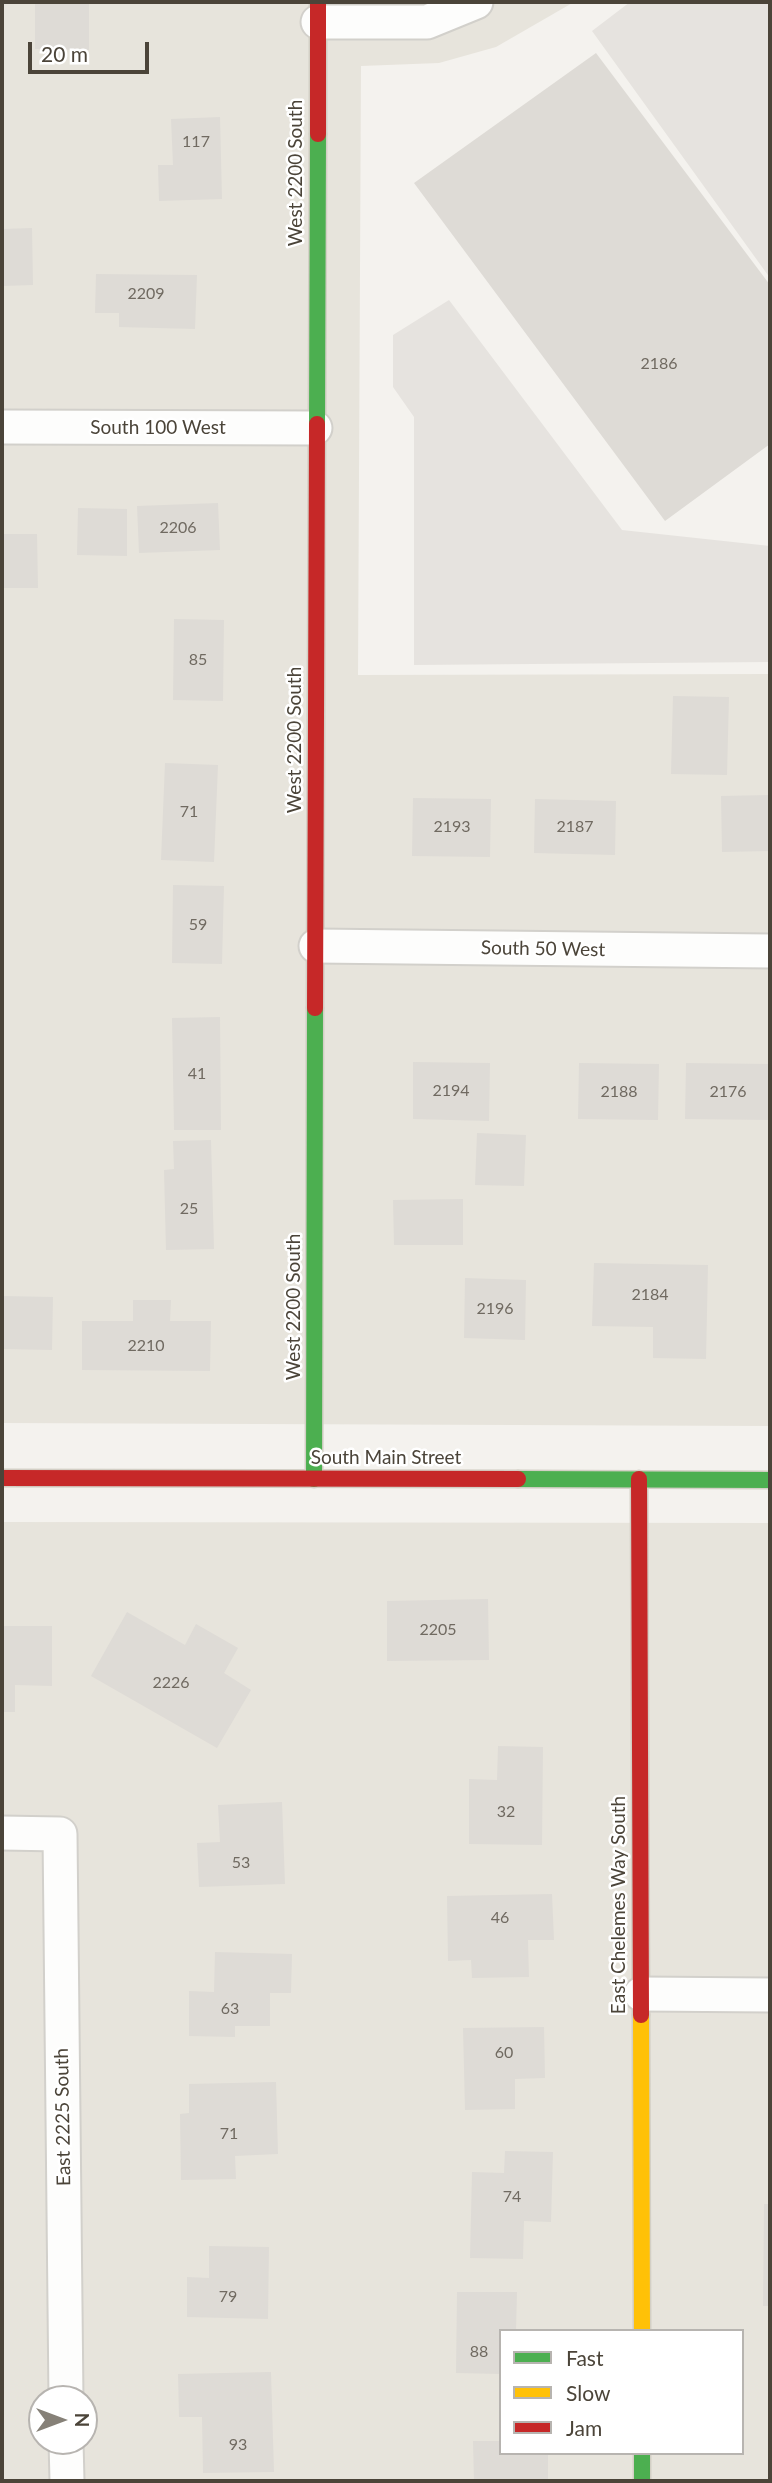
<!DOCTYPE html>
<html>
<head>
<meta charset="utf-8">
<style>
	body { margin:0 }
	#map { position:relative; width:772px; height:2483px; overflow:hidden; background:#f4f2ee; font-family:Lato,sans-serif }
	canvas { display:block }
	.frame { position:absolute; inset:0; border:4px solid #4b4439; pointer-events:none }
	.legend { position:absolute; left:499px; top:2329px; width:245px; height:126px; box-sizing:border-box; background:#fff; border:2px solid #b7b4b0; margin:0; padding:9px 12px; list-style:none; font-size:21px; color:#4b4439 }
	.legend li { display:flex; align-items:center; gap:14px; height:35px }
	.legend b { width:35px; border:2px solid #b7b4b0 }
	.north { position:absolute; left:28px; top:2385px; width:70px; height:70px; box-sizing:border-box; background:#fff; border:2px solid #b7b4b0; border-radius:50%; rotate:90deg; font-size:19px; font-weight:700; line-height:28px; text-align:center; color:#4b4439 }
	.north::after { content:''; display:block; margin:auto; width:24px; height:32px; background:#868178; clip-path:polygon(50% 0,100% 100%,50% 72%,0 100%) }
	.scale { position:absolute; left:28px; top:42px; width:121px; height:32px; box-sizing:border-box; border:4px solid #4b4439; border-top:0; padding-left:9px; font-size:21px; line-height:24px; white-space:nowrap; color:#4b4439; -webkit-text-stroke:5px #fff; paint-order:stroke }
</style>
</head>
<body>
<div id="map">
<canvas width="772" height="2483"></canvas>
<div class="frame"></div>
<ul class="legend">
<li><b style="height:9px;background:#4caf50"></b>Fast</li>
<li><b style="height:9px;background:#ffc107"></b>Slow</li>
<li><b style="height:9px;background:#c62828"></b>Jam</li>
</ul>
<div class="north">N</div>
<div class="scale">20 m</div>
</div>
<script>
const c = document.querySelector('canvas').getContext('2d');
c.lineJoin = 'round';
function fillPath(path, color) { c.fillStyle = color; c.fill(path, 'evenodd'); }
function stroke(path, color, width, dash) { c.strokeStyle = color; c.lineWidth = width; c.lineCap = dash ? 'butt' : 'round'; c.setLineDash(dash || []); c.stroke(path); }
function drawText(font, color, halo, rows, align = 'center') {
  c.font = font + ' Lato,sans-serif'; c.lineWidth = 5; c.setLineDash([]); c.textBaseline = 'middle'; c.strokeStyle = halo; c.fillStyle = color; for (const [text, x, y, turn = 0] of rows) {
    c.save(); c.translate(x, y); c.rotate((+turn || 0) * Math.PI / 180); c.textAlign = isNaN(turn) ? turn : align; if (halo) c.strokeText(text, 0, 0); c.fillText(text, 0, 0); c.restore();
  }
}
fillPath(new Path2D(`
	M2,2h572l-78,45 -57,16 -78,3 -3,609 412,-1v752l-768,-3z
	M2,1522l768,1v958h-768zM501,2331h241v122h-241zM42,2399h42v42h-42z`), '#e7e4dc');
fillPath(new Path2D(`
	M630,2h140v276l-178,-247z
	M449,300l173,230 148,16v116l-356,3v-248l-21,-30v-52z`), '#e6e3df');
fillPath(new Path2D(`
	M35,2h54v48l-54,-1z
	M596,53l174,232v159l-105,77 -251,-338z
	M220,117l2,82 -63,2 -1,-36h15l-2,-46z
	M32,228l1,57 -31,1v-57z
	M96,274l101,1 -2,54 -76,-2v-14h-24z
	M218,503l2,47 -81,3 -2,-47z
	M78,508l49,1v47l-50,-1z
	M2,534h35l1,54h-36z
	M174,619l50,1 -1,81 -50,-1z
	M673,696l56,1 -2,78 -56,-1z
	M165,763l53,2 -4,97 -53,-2z
	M770,795v56l-48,1 -1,-56z
	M413,798l78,1 -1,58 -78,-1z
	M535,799l81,2 -1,54 -81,-2z
	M173,885l51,1 -2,78 -50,-1z
	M220,1017l1,113h-47l-2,-112z
	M413,1062l77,1 -1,58 -76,-2z
	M579,1063l80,1 -1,56 -80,-1z
	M686,1063l84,1v56l-85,-1z
	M477,1133l49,2 -2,51 -49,-1z
	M211,1140l3,109 -48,1 -2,-80 10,-1 -1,-28z
	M463,1199v46h-69l-1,-45z
	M594,1263l114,2 -2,94 -53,-1v-31l-61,-1z
	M465,1278l61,2 -1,60 -61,-2z
	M2,1296l51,1 -1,53 -50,-1z
	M133,1300h38l-1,21h41l-1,50 -128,-1v-49h51z
	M488,1599l1,61 -102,1v-60z
	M127,1612l58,33 11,-21 42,24 -14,25 27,17 -34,58 -126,-72z
	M2,1626h50v60l-37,-1v27h-13z
	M498,1746l45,1 -1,98 -73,-1v-65l28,1z
	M282,1802l3,82 -86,3 -2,-44 23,-1 -2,-37z
	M552,1894l2,46h-26l1,37 -57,1 -1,-18 -23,1 -1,-65z
	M215,1952l77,2 -1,39h-21v33h-35v11l-46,-1v-45l25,1z
	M544,2027l1,51 -30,1v30l-50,1 -2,-82z
	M276,2082l2,72 -43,2 1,23 -55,1 -1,-66 9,-1v-29z
	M505,2151l48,1 -2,70 -27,-1 -1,38 -53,-1 2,-86 32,1z
	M764,2204h6v102h-7z
	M209,2246l60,1 -1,72 -81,-2v-40l22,1z
	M457,2292h60l-1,39h-15v43l-45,-1z
	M271,2372l3,100 -71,1 -1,-56h-23l-1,-43z
	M473,2441h28v12h47v28h-74z`), '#dedbd6');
const street = new Path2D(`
	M318,22h109l49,-20
	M2,427l313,1
	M316,946l454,5
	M2,1833l58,1 6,565
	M641,1994l129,1
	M66,2441l1,40`);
const fast = new Path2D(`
	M317,424l1,-290
	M314,1479l1,-471
	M518,1479l252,1
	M642,2453v28`);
const slow = new Path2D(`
	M641,2015l1,316`);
const jam = new Path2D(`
	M318,134v-132
	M315,1008l2,-584
	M2,1478l516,1
	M639,1479l2,536`);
stroke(street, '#d2d0cb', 37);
stroke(fast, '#d3cfc5', 19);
stroke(slow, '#d3cfc5', 19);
stroke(jam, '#d3cfc5', 19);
stroke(street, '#fdfdfc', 33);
stroke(fast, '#4caf50', 16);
stroke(slow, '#ffc107', 16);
stroke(jam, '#c62828', 16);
drawText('16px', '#706a61', null, [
	["117",196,142],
	["2209",146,294],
	["2186",659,364],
	["2206",178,528],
	["85",198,660],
	["71",189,812],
	["2193",452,827],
	["2187",575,827],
	["59",198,925],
	["41",197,1074],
	["2194",451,1091],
	["2188",619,1092],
	["2176",728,1092],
	["25",189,1209],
	["2184",650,1295],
	["2196",495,1309],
	["2210",146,1346],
	["2205",438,1630],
	["2226",171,1683],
	["32",506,1812],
	["53",241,1863],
	["46",500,1918],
	["63",230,2009],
	["60",504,2053],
	["71",229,2134],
	["74",512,2197],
	["79",228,2297],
	["88",479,2352],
	["93",238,2445]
]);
drawText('19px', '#4b4439', '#fff', [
	["West 2200 South",296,173,-90],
	["South 100 West",158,428],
	["West 2200 South",295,740,-90],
	["South 50 West",543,949,1],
	["West 2200 South",294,1307,-90],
	["South Main Street",386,1458],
	["East Chelemes Way South",619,1905,-90],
	["East 2225 South",63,2117,-91]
]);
</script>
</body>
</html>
